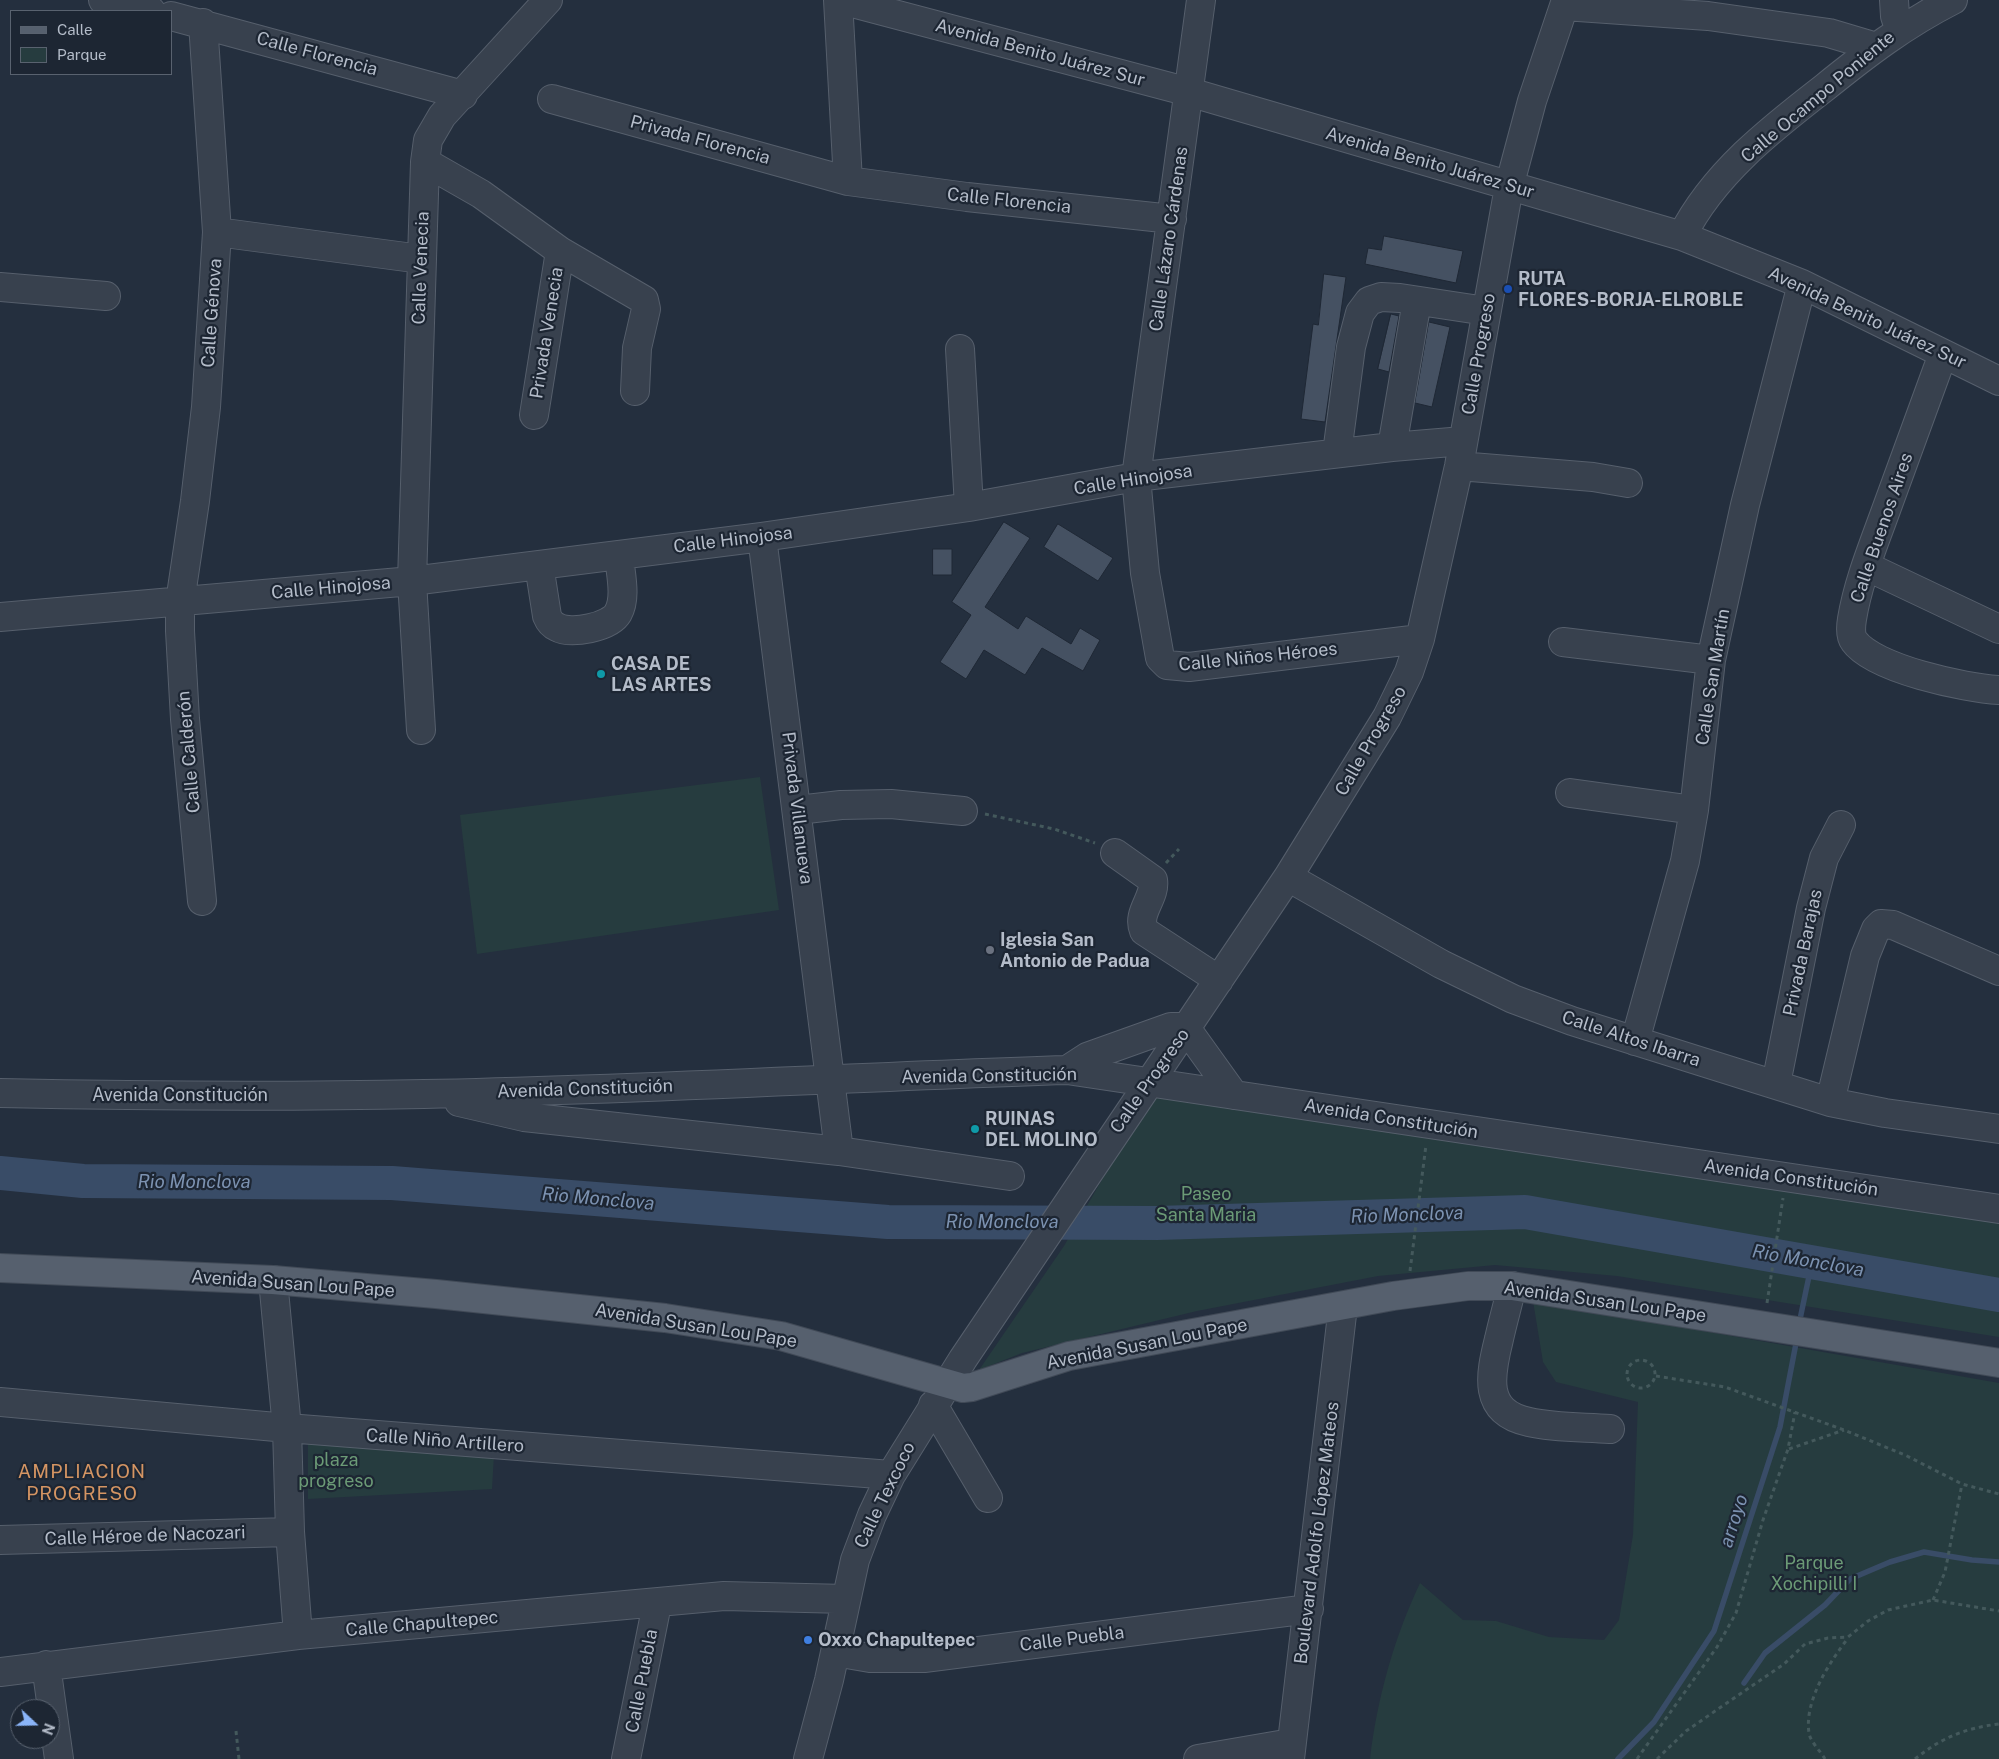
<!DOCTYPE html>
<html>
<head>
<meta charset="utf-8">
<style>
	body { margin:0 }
	#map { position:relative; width:1999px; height:1759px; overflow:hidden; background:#242f3e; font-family:"Public Sans",sans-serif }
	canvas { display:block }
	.legend { position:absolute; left:10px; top:10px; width:162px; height:65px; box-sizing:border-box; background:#1d2633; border:1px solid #59626f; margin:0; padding:6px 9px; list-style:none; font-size:15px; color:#b4bcc9 }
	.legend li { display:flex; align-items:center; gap:10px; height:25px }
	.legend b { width:25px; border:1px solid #59626f }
	.north { position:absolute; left:10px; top:1699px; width:50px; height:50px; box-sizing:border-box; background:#1d2633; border:1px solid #59626f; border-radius:50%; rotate:111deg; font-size:14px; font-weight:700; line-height:20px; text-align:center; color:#b4bcc9 }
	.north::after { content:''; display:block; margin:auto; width:18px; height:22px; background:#8ab4f8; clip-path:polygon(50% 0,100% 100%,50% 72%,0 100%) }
</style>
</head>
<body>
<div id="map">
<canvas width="1999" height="1759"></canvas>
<ul class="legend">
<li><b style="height:6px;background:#56606e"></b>Calle</li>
<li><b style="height:14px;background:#263c3f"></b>Parque</li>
</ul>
<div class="north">N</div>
</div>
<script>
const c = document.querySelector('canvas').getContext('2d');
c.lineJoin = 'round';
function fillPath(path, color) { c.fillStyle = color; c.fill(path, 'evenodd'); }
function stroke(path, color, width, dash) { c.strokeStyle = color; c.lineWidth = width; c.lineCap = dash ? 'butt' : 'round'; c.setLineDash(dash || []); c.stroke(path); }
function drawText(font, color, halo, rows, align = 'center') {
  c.font = font + ' "Public Sans",sans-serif'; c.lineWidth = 4.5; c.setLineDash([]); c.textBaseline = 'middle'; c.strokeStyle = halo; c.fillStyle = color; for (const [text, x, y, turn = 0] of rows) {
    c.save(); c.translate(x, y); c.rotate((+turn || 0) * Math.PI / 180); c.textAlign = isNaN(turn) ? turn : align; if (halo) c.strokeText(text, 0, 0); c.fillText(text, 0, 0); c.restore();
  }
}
fillPath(new Path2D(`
	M760,777l19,133 -302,44 -17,-139z
	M1151,1094l848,122v121l-382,-61 -122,-11 -117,11 -181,35 -175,42 -43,17 85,-124z
	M1533,1301l466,82v376h-629c7,-60 24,-121 50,-176l43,37 33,1 53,16 55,3 15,-20 14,-85 5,-133 -82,-20 -13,-20z
	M308,1441l186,14 -2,34 -184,10z`), '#263c3f');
stroke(new Path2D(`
	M1799,1324l13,-62
	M1744,1683l21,-30 60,-48 25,-26 40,-17 34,-10 48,8 27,2
	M1618,1759l36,-37 60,-91 66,-204 17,-89`), '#394c67', 5.5);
stroke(new Path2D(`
	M0,1173l83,8 309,2 496,39 269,1 368,-11 474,83`), '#394c67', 34);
const building = new Path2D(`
	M1384,236l79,15 -7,32 -91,-19 3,-16 13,2z
	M1324,274l22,3 -21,145 -24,-3 12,-95 5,1z
	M1391,314l8,2 -10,56 -11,-3z
	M1429,322l21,5 -18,80 -17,-4z
	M1004,522l26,16 -45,69 33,22 8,-13 45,28 9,-16 20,12 -17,31 -41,-23 -17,27 -41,-25 -18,29 -26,-17 31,-47 -19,-13z
	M1058,524l55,34 -15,23 -54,-34z
	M933,549h19v26h-19z`);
fillPath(building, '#455162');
stroke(building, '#1f2835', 1);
const minor = new Path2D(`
	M103,0l48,11
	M838,0l10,181
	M841,0l348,92 493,144 120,48 197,97
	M1201,0l-65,477 9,96 15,85 7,7 22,2 231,-28
	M1894,0l1,16 4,13
	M1564,6l144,10 121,17 47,14
	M171,16l292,79
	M552,99l296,82 119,16 205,22
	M425,162l56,32 79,57 84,49 2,9 -9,39 -2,43
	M217,232l204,27
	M1682,236c31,-62 89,-107 142,-148 42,-34 80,-63 129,-88
	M0,287l106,9
	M960,349l9,158
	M1943,354c-19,52 -38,104 -57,156 -13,36 -28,72 -34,109 -1,6 -2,17 2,22 20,28 111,47 145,49
	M534,415l26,-164
	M1392,447l25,-146
	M1337,453l14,-106 9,-34 9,-12 12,-4 19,1 86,13
	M1459,466l134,11 35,6
	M762,537l77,614 171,25
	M539,565l8,51c2,5 5,9 10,11 14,8 53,0 61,-14 9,-16 2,-41 1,-58
	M1866,566l133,63
	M0,617l412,-36 350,-44 207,-30 167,-30 256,-30 71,-6
	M1563,642l148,18
	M421,730l-9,-149 13,-419 3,-22 14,-24 106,-116
	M1570,793l124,17
	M798,810l43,-5 50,-1 72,7
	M1115,853l38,27c3,18 -17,32 -9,51l75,49
	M1288,877l153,87 72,35 59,22 258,81 55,11 114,16
	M202,901l-17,-182 -5,-88v-29l15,-101 11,-94 11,-175 -14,-209
	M1186,1028l48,67
	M1635,1041l50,-180 9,-51 17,-150 34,-155 57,-221
	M1067,1070l20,-13 84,-30h16
	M1776,1084l35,-176 13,-50 17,-33
	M0,1093c141,3 282,4 424,1 214,-4 428,-17 643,-24l932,139
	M459,1102l65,15 315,34
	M1830,1102l35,-146 11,-27 5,-5 12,1 106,46
	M273,1280l14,148 3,104 8,103
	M1512,1286c-4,18 -9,35 -13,53 -9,36 -17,73 30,83 26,6 55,5 81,7
	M0,1402l287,26 604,47
	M933,1405l55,93
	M0,1540l290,-8
	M835,1652l35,6h54l385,-49
	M46,1665l13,94
	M0,1672l298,-37 426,-39 122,3
	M626,1759l31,-155
	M808,1759l21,-79 26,-120 17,-45 19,-40 72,-116 325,-482 99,-160 22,-45 11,-33 39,-173 50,-279 23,-86 34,-101
	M1198,1759l93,-16
	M1290,1759l53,-453`);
const major = new Path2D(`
	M0,1268l273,12 163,14 229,24 116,18 182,52 9,-1 97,-31 324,-60 75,-10h44l487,77`);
stroke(minor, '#565f6c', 30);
stroke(major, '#414a57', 30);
stroke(new Path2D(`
	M985,814l69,15 41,14
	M1166,863l13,-14
	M1410,1271l16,-126
	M1767,1303l16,-105
	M1627 1374a14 14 0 1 1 28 0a14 14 0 1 1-28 0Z
	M1656,1376l69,11 119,43 61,25 57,29 37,10
	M1789,1449l55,-19
	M1933,1600l12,-28 17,-88
	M236,1731l3,28
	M1637,1759l80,-112 19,-34 27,-93 25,-71 7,-37
	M1657,1759l29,-28 98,-67 21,-20 23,-6 20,-1 20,-16 20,-11 45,-10 66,11
	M1825,1759c-4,-7 -15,-18 -16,-26 -5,-33 21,-71 39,-95
	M1915,1759c26,-21 50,-31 84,-35`), '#44595c', 3, [4, 4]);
stroke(minor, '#38414e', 28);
stroke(major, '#56606e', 28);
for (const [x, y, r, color] of [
	[1508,289,5,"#1a4fb4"],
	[601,674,5,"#0f9aa8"],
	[990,950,5,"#6b7280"],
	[975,1129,5,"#0f9aa8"],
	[808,1640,5,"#3f7fe0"]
]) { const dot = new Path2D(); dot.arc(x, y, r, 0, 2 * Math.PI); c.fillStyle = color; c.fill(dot); stroke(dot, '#1d2633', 2); }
drawText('18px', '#b4bcc9', '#1d2633', [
	["Avenida Benito Juárez Sur",1040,53,15],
	["Calle Florencia",317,54,15],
	["Calle Ocampo Poniente",1818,97,-40],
	["Privada Florencia",700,140,15],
	["Avenida Benito Juárez Sur",1430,163,16],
	["Calle Florencia",1009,201,6],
	["Calle Lázaro Cárdenas",1169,239,-82],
	["Calle Venecia",421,268,-88],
	["Calle Génova",212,313,-86],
	["Avenida Benito Juárez Sur",1867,318,25],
	["Privada Venecia",547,333,-81],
	["Calle Progreso",1479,354,-80],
	["Calle Hinojosa",1133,480,-9],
	["Calle Buenos Aires",1882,528,-71],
	["Calle Hinojosa",733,540,-7],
	["Calle Hinojosa",331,588,-5],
	["Calle Niños Héroes",1258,657,-6],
	["Calle San Martín",1713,677,-81],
	["Calle Progreso",1371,741,-60],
	["Calle Calderón",189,752,-95],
	["Privada Villanueva",797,808,83],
	["Privada Barajas",1803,953,-78],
	["Calle Altos Ibarra",1631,1039,18],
	["Avenida Constitución",989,1076,-1],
	["Calle Progreso",1150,1081,-55],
	["Avenida Constitución",585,1089,-2],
	["Avenida Constitución",180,1095],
	["Avenida Constitución",1391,1119,9],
	["Avenida Constitución",1791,1178,8],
	["Avenida Susan Lou Pape",293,1284,4],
	["Avenida Susan Lou Pape",1605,1302,8],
	["Avenida Susan Lou Pape",696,1326,9],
	["Avenida Susan Lou Pape",1147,1344,-11],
	["Calle Niño Artillero",445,1441,4],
	["Calle Texcoco",885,1495,-64],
	["Boulevard Adolfo López Mateos",1317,1533,-83],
	["Calle Héroe de Nacozari",145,1536,-2],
	["Calle Chapultepec",422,1624,-5],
	["Calle Puebla",1072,1639,-7],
	["Calle Puebla",642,1681,-79]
]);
drawText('bold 18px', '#b4bcc9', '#1d2633', [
	["RUTA",1518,279],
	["FLORES-BORJA-ELROBLE",1518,300],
	["CASA DE",611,664],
	["LAS ARTES",611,685],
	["Iglesia San",1000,940],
	["Antonio de Padua",1000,961],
	["RUINAS",985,1119],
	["DEL MOLINO",985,1140],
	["Oxxo Chapultepec",818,1640]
], 'left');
drawText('18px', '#6b9a76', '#1d2633', [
	["Paseo",1206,1194],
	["Santa Maria",1206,1215],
	["plaza",336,1460],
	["progreso",336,1481],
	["Parque",1814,1563],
	["Xochipilli I",1814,1584]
]);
drawText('italic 19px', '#7c92b1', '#1d2633', [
	["Rio Monclova",194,1182],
	["Rio Monclova",598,1199,5],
	["Rio Monclova",1407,1215,-2],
	["Rio Monclova",1002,1222],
	["Rio Monclova",1808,1261,10],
	["arroyo",1734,1521,-72]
]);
c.letterSpacing = '1px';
drawText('19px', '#d59563', '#1d2633', [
	["AMPLIACION",82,1472],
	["PROGRESO",82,1494]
]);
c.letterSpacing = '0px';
</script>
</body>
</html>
